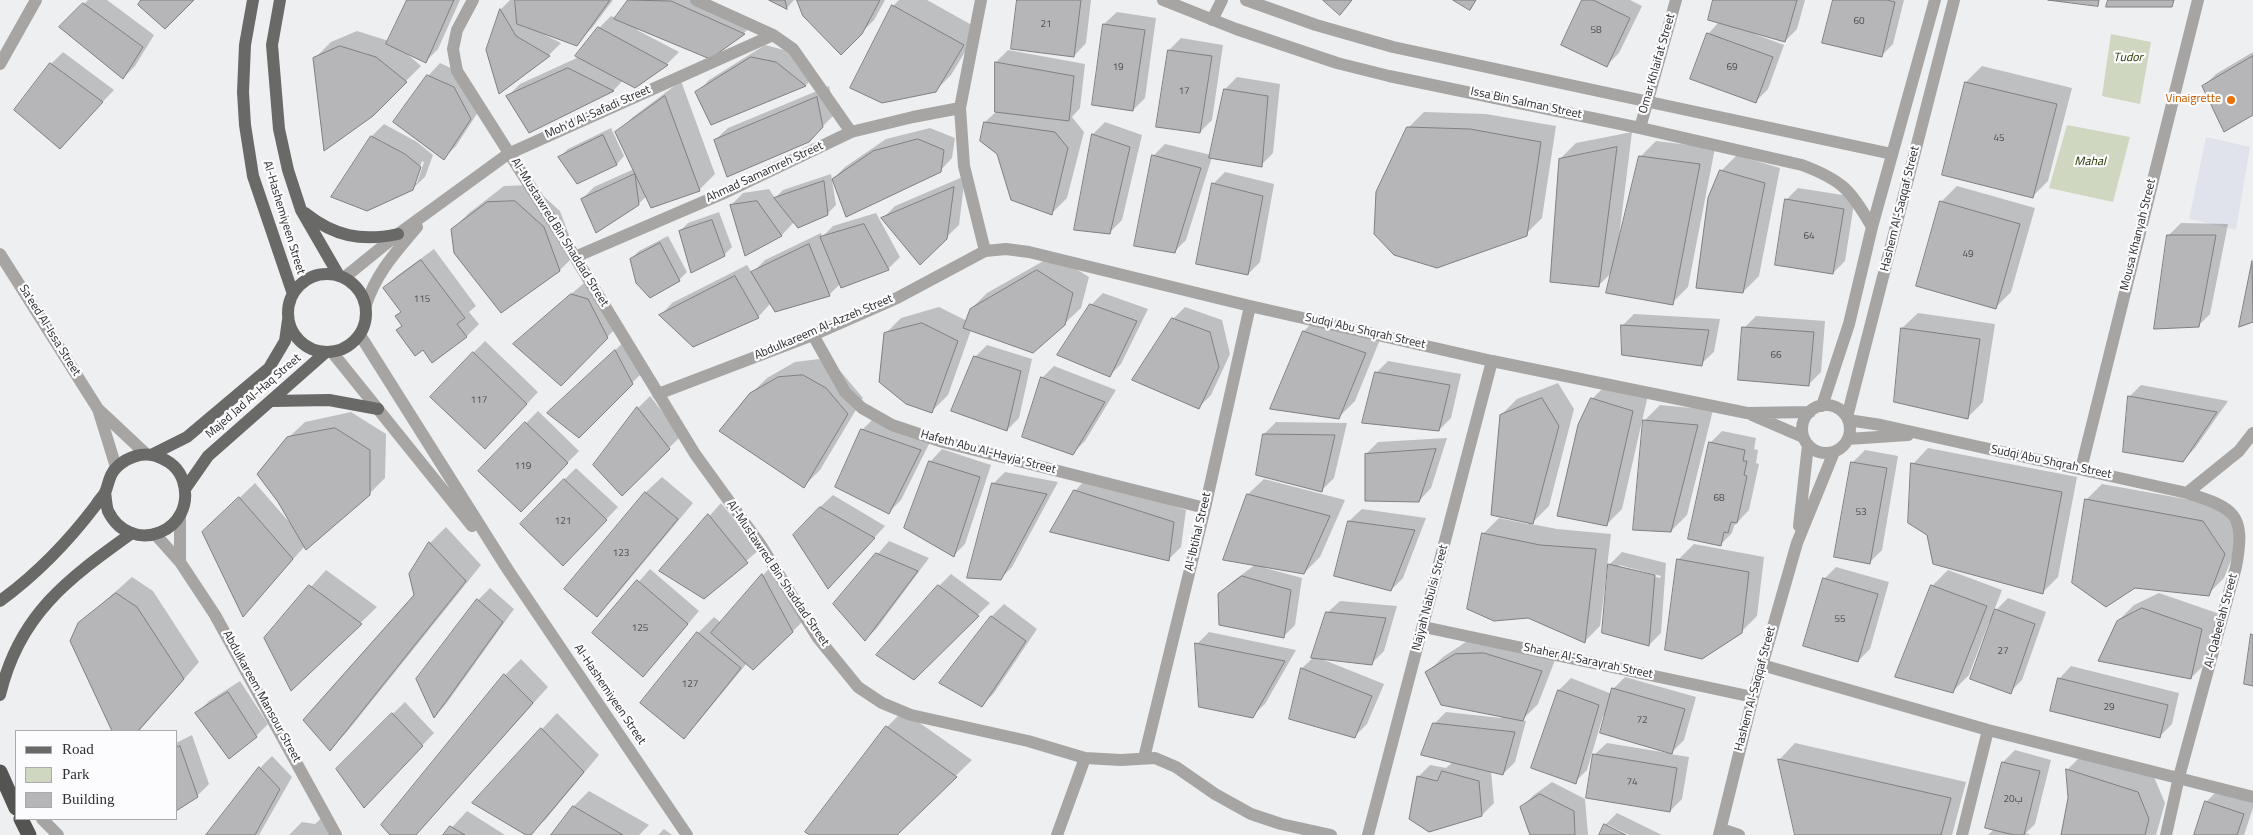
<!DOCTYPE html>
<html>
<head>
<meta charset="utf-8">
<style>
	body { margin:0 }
	#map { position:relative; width:2253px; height:835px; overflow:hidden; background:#eeeff1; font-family:Georgia,serif }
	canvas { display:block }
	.legend { position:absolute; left:15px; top:730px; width:162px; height:90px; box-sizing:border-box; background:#fcfcfe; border:1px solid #aaaaac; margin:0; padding:6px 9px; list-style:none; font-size:15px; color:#2f2f30 }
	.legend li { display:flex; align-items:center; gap:10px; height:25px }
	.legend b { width:25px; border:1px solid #aaaaac }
</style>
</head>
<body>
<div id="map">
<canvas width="2253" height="835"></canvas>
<ul class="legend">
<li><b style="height:6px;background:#696967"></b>Road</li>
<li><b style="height:14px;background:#cfd7c0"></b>Park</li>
<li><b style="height:14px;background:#b6b6b8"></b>Building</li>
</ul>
</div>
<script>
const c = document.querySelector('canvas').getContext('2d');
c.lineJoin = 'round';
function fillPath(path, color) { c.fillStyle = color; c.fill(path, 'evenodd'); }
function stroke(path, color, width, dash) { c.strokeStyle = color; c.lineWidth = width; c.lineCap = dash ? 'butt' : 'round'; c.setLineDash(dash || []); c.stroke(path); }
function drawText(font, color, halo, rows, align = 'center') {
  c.font = font + ' Georgia,Cairo,serif'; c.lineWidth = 4.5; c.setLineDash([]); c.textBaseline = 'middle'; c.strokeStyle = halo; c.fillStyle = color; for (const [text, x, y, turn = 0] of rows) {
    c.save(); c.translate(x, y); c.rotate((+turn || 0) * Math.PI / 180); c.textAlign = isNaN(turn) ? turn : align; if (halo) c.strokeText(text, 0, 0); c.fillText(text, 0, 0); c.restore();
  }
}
fillPath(new Path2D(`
	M2206,137l44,10 -14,83 -47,-11z`), '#e1e3ec');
fillPath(new Path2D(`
	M2111,34l40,8 -11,62 -38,-8z
	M2067,125l63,12 -17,65 -64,-14z`), '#cfd7c0');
fillPath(new Path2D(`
	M88,0h19l47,35 -19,31 -12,12 -62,-51z
	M408,0h52l-22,49 -12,12 -20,-8 15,13 -49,49 -57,-57 16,-16 26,-11 32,10z
	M510,0h4l3,6v-6h96l-21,28 -16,16 -33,-10 18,9 -12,12 -49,37 -12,-41 13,-42z
	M630,0h78l48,21 -12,12 -34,25 -72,-30 -1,2 42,22 -12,12 -32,23 -12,-7 -9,10 -84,42 -22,-36 12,-12 59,-27 20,-29 12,-12 5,2z
	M771,0h23l-7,8z
	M799,0h86l-11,20 -33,33z
	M899,0h28l52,29 -28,46 -16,16 -42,-85z
	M1019,0h72l-5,43 -12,13z
	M1583,0h47l12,6 -23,47 -12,12z
	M1715,0h90l-8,29 -12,12 -29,-9 -1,2 29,11 -16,44 -12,12 -48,-67 11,-12z
	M1834,0h70l-11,44 -12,12z
	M1117,12l39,6 -11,80 -12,12 -29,-86z
	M1181,38l42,7 -11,75 -12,12 -31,-82z
	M765,45l23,6 29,23 -11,11 -94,38 -15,-30 12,-13z
	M1008,50l77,14 -5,44 -8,9 12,15 -17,66 -16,16 -52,-61 -14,-31 12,-11 -1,-49z
	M63,52l51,38 -43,45 -55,-25 35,-46z
	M2253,52v62l-49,-28 12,-12z
	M440,63l26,12 16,31 -26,40 -12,12 -16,-82z
	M1982,66l90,22 -24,93 -16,16 -89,-23 23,-92z
	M1237,77l43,7 -7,69 -12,12 -49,-8 -26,83 -12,12 -21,-96 12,-12 46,11 14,-66z
	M681,81l34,93 -16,16 -52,6 -9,8 -56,-5 12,-12 40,-18 -17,-36 16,-16z
	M829,86l6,28 -27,27 -93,-1 13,-12z
	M1424,112l62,2 70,12 -14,92 -16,16 -118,-106z
	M1105,122l37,13 -20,85 -12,12 -35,-3 18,-95z
	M384,124l33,18 16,13 -8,22 -13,12 -40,-53zM422,161l2,1 -7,21h-3z
	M611,128l13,28 -7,8 -40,19 -17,-26 8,-8z
	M930,128l25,10 -3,20 -12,13 -107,8 12,-12 41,-28z
	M1632,132l-13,105h2l19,-80 16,-16 59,7 -27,139 -16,16 -60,-31 -14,14 -38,-127 16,-16z
	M1737,155l43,13 -21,108 -16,16 -22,-121z
	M1225,172l49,12 -14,78 -12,12 -35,-90z
	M831,174l5,31 -9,9 -33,8 -12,13 -36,19 -15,-49 12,-12 26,-4 6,9 8,-8z
	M965,176l-6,49 -39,38 -37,-45 12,-12z
	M531,185l29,26 16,43 -16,16 -107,-41 16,-16 35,-27z
	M1957,186l78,22 -24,84 -16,16 -54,-106z
	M1798,188l57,9 -10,64 -12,12 -47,-73z
	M719,212l13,35 -8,8 -44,-24 8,-8z
	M876,213l24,44 -12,12 -46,18 -2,-3 -11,11 -58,8 -13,14 -97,-2 11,-12 75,-38 5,8 13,-13 56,-27 1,4 11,-11z
	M2181,223l47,1 -18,90 -12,12 -29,-91z
	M668,236l19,36 -8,8 -48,-21 8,-8z
	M434,249l42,57 -7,6 10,12 -12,12 -34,26 -30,-37 -1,-14 -17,-23 12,-12z
	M1054,255l35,22 -8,31 -17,16 -93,6 -23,65 -16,16 -47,-77 16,-16 38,-11 28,14 4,-12 16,-16z
	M2253,262v59l-13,4z
	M584,283l35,42 -58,59 -34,-52z
	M1103,293l45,16 -27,55 -12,12 -18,-71z
	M1185,307l37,13 8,34 -19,41 -12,12 -26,-88z
	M1918,313l77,11 -12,78 -16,16 -65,-90z
	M1634,314l86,5 -6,33 -13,12 -79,-38z
	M1320,315l61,22 -26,64 -16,16 -67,-9 32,-77z
	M1756,316l69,5 -4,51 -12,12 -65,-56z
	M627,339l17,32 -65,65 -18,-35z
	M485,341l53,51 -41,44 -24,-83z
	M987,345l45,14 -13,59 -12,12 -32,-73z
	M819,359l22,13 22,26 -43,72 -16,16 -53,-92 16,-16 28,-16z
	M1388,361l73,13 -10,44 -12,12 -63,-57z
	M1054,366l62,24 -31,51 -12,12 -31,-75z
	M1558,383l16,26 -25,97 -18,18 26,5 54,5 -4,33 15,-15 44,11 -5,70 -12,12 -40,-75 -2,-1 -7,57 -16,16 -101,-108 16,-16 29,6v-3l-27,-106 16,-16zM1619,565l42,11 -1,2 -41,-11z
	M1608,383l40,12 -26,114 -16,16 -14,-126z
	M2141,385l87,16 -33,47 -12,13 -54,-64z
	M650,396l31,40 -58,58 -28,-29 43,-57z
	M1660,405l53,5 -26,105 -16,16 -27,-110z
	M538,411l41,40 -46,47 -53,-28z
	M351,412l35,22 -1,44 -16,16 -64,52 -62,69 -23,-98 35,-34 35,40 -2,-85 17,-16z
	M874,418l58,20 -31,62 -12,12 -27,-82z
	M1276,422l71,1 -13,55 -12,12 -58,-56z
	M1722,431l34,7 -2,11 4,1 -2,13 3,1 -10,46 -15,16 -2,7 -12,12 -10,-102z
	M1447,438l-16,50 -12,13 -53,-47 12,-12z
	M1928,448l149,29 -19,100 -16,16 -129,-129z
	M942,449l49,16 -26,79 -12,12 -23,-94z
	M1865,450l33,6 -16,94 -12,12 -18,-99z
	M576,468l42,39 -43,45 -11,-72z
	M1005,472l53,10 -46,85 -12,12 -7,-95z
	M662,477l31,26 -80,96 -16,16 -31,-26 80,-97z
	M1087,478l99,32 -5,37 -12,12 -94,-68z
	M1264,479l81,21 -25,57 -16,16 -39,-7v2l37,10 -7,47 -12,12 -64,-43 13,-12 24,-18 -8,-70z
	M2102,484l117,21 21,32 -16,41 -16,16 -74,-8 -48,-86z
	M833,495l52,31 -45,49 -20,-68z
	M721,503l38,47 -55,47 -43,-27z
	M1362,509l64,9 -23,60 -12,12 -42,-69z
	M446,527l35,38 -135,168 -16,16 86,-153 -5,-22 19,-31z
	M889,541l40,17 -52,70 -12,12 -30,-36z
	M1694,544l70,13 -7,59 -16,16 -63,-72z
	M774,563l31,56 -12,12 -46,32 -48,58 -15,16 14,-104 16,-16 7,6z
	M1836,567l53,15 -19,67 -12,12 -34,-82z
	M650,569l49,42 -44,52 -61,-30z
	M326,570l51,37 -85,82 -27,-50z
	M1948,570l54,20 -9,23 15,-15 38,14 -24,68 -12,12 -19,-69 -2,-1 -20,53 -16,16 -21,-105z
	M951,574l39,29 -76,75 25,-92z
	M132,577l21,14 46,71 -60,69h-26l-42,-90 8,-17z
	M490,588l24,21 -68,95 -11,12 43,-116z
	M2159,593l58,20 -10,49 -16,16 -73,-57 16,-16z
	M1340,601l57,5 -13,45 -12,12 -53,-5 65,26 -17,40 -12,12 -64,-18 11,-50 12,-11 13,-44z
	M1004,604l33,25 -43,64 -12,12 -41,-22 51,-67z
	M1209,632l87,18 -31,54 -13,12 -55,-72z
	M1472,638l85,17 -19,49 -16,16 4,1 -11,41 -12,12 -12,-3 3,32 -12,12 -64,-38 12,-12 16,3 7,-6 -19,-38 12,-12 55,6v-2l-74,-43 16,-16z
	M521,659l27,28 -133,148h-23l-9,-10 122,-150z
	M2071,666l108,27 -7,31 -12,12 -101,-57z
	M1625,677l71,20 -12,43 -14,14 19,3 -7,42 -12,12 -76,-56 13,-12 61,10v-2l-62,-35h-3l-16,54 -12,12 -16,-92 12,-12 41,16 1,-5z
	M240,681l28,43 -12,12 -59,-23 12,-12z
	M405,702l29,31 -58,61 -39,-25z
	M903,711l69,49 -77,75h-83l75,-108z
	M557,713l42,42 -54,65 -17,15 -54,-33z
	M192,735l17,49 -12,12 -21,13v-66z
	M1795,743l171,39 -14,53h-156l-16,-76z
	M2015,750l36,10 -16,64 -9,9 5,2h-43l6,-6 9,-67z
	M2083,754l71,23 11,26 -9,32h-94l7,-37 -2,-28z
	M272,756l20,21 -33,58h-51l52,-67z
	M1552,782l33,17 3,36h-56l-11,-27 13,-13z
	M2218,790l35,12v6l-9,27h-49l11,-33z
	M589,791l60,34 -10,10h-86l20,-28z
	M467,811l38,24h-60z
	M327,813l15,22h-53l13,-13 13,2z
	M1617,813l45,22h-33l-21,-10v3l15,7h-23l5,-10z
	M664,829l8,6h-14z`), '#0003');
const building = new Path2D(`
	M141,0h53l-29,29 -27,-24z
	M407,0h47l-28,63 -40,-19z
	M515,0h95l-33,46 -60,-22z
	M628,0l43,1 74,33 -35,25 -96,-40z
	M769,0h16l2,9z
	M797,0h83l-18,34 -21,21 -38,-39z
	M1017,0h64l-7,57 -63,-8z
	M1323,0h29l-12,15z
	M1453,0h23l-6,10z
	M1582,0h11l37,18 -23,49 -46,-22z
	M1713,0h84l-12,42 -77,-22z
	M1833,0h54l8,2 -13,55 -60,-14z
	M2048,0h51l-1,6z
	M2108,0h66l-2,7h-66z
	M83,3l60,44 -20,32 -64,-52z
	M892,5l72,40 -28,47 -54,11 -32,-15z
	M500,9l16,27 34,20 -51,38 -13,-44z
	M1103,24l42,6 -12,81 -41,-6z
	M598,27l70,38 -33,23 -60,-32z
	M1707,33l66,24 -17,46 -66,-24z
	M340,46l36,11 31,25 -34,34 -49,35 -11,-93z
	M1168,50l44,6 -12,77 -44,-6z
	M2253,56v59l-29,17 -22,-46z
	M751,57l25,5 30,24 -95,39 -16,-33z
	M995,62l79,14 -5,45 -74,-9z
	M50,63l53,39 -43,47 -46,-39z
	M568,68l46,23 -85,42 -23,-37z
	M427,75l27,12 17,32 -27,41 -51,-38z
	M1965,82l92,22 -24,94 -91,-23z
	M1224,89l44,7 -6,71 -53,-9z
	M665,96l35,95 -49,17 -36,-76z
	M817,97l6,30 -14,15 -82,35 -13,-37z
	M984,122l71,10 13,16 -16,67 -41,-15 -14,-46 -17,-13z
	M1407,127l63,2 71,13 -14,94 -90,32 -43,-13 -20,-21 2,-42z
	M1092,134l38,13 -20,87 -36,-4z
	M603,135l14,30 -40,19 -19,-27z
	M371,136l34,18 16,13 -8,23 -46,21 -36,-14z
	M918,139l26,11 -3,22 -95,45 -14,-38 41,-28z
	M1617,147l-18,140 -49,-5 9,-123z
	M1152,155l49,13 -26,85 -41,-7z
	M1639,156l61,8 -27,141 -67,-12z
	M1720,170l45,13 -22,110 -47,-5 12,-90z
	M635,174l4,31 -43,28 -15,-34z
	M824,181l4,34 -30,13 -24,-30z
	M1212,183l51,13 -15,79 -52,-11z
	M954,187l-7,52 -27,26 -39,-47z
	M1785,199l59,10 -11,65 -58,-9z
	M515,201l29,26 16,44 -59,42 -47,-60 -3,-24 36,-27z
	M757,201l25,35 -37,20 -15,-51z
	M1940,201l80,23 -24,85 -80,-23z
	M712,220l13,36 -34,17 -12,-42z
	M864,224l25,46 -48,18 -21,-51z
	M2167,235h49l-17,92 -45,2z
	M660,243l20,38 -30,17 -14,-15 -6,-24z
	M809,244l21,52 -55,16 -24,-40z
	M421,260l44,58 -8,6 10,13 -35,26 -9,-13 -8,6 -19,-26 6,-4 -7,-10 6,-4 -18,-24z
	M2252,261l1,61 -14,5z
	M1037,270l36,23 -8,32 -32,28 -70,-25 7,-19z
	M735,276l24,42 -66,29 -34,-32z
	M571,294l17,5 20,39 -47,48 -48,-42z
	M1090,304l47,17 -27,56 -53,-22z
	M1172,318l38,14 9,35 -20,42 -67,-29z
	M922,323l36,18 -26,72 -26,-9 -27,-22 5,-49z
	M1621,325l88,5 -7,36 -80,-11z
	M1742,327l72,5 -5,54 -71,-6z
	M1901,328l79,11 -12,80 -74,-17z
	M1303,331l63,22 -27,66 -69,-10z
	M615,350l18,34 -54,54 -32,-25z
	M473,352l54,52 -42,45 -55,-52z
	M974,356l47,15 -14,60 -56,-20z
	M1375,372l75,13 -11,46 -77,-8z
	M803,375l23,13 22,26 -44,74 -85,-57 31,-38 28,-16z
	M1041,377l64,25 -32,53 -51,-18z
	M2128,396l89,16 -34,50 -60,-10z
	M1542,398l17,28 -26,98 -42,-9 9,-100z
	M1591,398l42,13 -26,115 -50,-10 21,-91z
	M637,407l33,42 -48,47 -29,-31z
	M1643,420l55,5 -27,107 -38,-2z
	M525,422l43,41 -47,49 -43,-41z
	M335,428l35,22v45l-64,55 -28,-48 -21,-28 30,-37z
	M861,429l60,21 -32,64 -54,-27z
	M1263,434l72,1 -13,57 -66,-17z
	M1709,442l36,8 -2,11h4l-3,14 3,1 -10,47 -6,-1 -3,11 -4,-1 -3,14 -33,-7z
	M1436,449l-17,53 -54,-1v-47z
	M929,461l51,16 -26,80 -50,-29z
	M1851,462l36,6 -17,96 -36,-7z
	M1911,463l151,29 -19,102 -110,-30 -6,-29 -19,-12z
	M564,479l43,41 -44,46 -43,-42z
	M992,483l55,11 -46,86 -34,-2z
	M1074,490l100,32 -5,39 -119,-29z
	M645,492l33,27 -81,98 -33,-28z
	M1247,494l83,22 -26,58 -81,-14z
	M239,497l54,62 -50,58 -41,-85z
	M2085,499l118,22 22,33 -16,42 -74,-8 -29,19 -34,-24z
	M820,507l55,31 -47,51 -35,-54z
	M708,514l40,49 -44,36 -45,-28z
	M1348,521l67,9 -24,61 -57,-15z
	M1482,533l58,12 56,4 -11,94 -57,-25 -34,3 -27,-12z
	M429,542l37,39 -136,170 -27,-31 111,-125 -5,-21z
	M876,553l42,18 -53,70 -32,-37z
	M1677,559l72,13 -7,61 -40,26 -37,-9z
	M1608,564l47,11 -6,71 -47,-13z
	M762,574l31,58 -40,38 -42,-37z
	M1242,576l49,14 -7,48 -65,-13 -1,-31z
	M1823,578l55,16 -20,68 -55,-16z
	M637,580l51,44 -45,53 -51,-44z
	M309,585l53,39 -71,67 -27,-53z
	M938,585l41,31 -65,64 -38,-25z
	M1931,585l56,21 -34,87 -58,-16z
	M116,593l21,14 47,72 -46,52h-26l-42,-90 8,-18z
	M477,599l26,23 -69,96 -18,-39z
	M2142,608l60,21 -11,50 -93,-18 19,-40z
	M1995,609l40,15 -24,70 -41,-15z
	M1326,612l60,6 -14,47 -61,-7z
	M991,616l35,25 -44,66 -43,-24z
	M697,632l44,36 -57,71 -44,-36z
	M2251,634l2,1v51l-9,-2z
	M1195,643l90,18 -32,57 -54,-11z
	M1484,653l58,18 -19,50 -82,-16 -16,-33 30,-18z
	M1301,668l71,28 -17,42 -66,-19z
	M504,674l29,29 -117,132h-26l-9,-10z
	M2058,678l110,27 -8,33 -110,-27z
	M1612,688l73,21 -13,45 -72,-21z
	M1558,690l41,15 -23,79 -45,-16z
	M228,692l29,45 -28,22 -34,-46z
	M392,713l31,33 -59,62 -28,-39z
	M1433,723l82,9 -12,43 -82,-20z
	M886,726l71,51 -60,58h-87l-5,-3z
	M541,728l43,44 -53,63h-5l-54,-32z
	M180,746l18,51 -22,14v-63z
	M1593,754l84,14 -7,44 -84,-14z
	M1778,759l173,39 -10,37h-146z
	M2002,762l38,9 -16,64h-10l-29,-7z
	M259,767l21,22 -25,46h-49z
	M2066,769l72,23 11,27 -4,16h-84l7,-37z
	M1442,771l37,10 3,35 -53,16 -20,-13 8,-43 20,5z
	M1540,794l34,17 1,24h-45l-10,-28z
	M2205,801l39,13 -7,21h-43z
	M573,806l50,29h-72z
	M1604,824l22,11h-27z
	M450,826l15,9h-22z`);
fillPath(building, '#b6b6b8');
stroke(building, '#7f7f81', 1);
stroke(new Path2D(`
	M473,0l-16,30 -4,19 4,22 118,186 120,197 65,90 58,94 40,49 24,16 29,12 117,26 57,17 36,2 34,-2 21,9 39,27 36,20 30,10 50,11
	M696,0l77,35 20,14 58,83
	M981,0l-21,108 4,58 21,85
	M1163,0l73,29 101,34 52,13 251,52 162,37c40,15 49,25 70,62
	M1246,0l70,25 77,22 499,107
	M1212,20l10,-20
	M0,64l36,-64
	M1640,128l36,-128
	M0,254l98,155 18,58
	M575,257l149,-64 127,-61 62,-15 47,-9
	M345,277l53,-43 110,-80 265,-119
	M366,305c10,-32 30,-53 51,-78
	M360,335l148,235 179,265
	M813,335l32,57 17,16 30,17 51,17 262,66
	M332,352l140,174
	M658,394l155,-59 84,-37 88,-47 21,-2 23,3 221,54 242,55 255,52 63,-1
	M1802 429a24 24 0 1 1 48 0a24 24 0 1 1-48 0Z
	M1822,406l27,-82 23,-97 63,-227
	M98,409l48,45
	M1752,415l51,22
	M1847,417l107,-417
	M1848,420l33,5 306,68c48,15 59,21 49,74l-57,210 -13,58
	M1848,439l60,-4
	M2081,469l117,-469
	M2187,493l52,-42 14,-18
	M180,515v47
	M1799,526l9,-81
	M155,534l25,28 35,53 121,220
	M1424,627l329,70
	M1762,665l226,65 265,67
	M1144,758l61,-250 45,-202
	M42,819l16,16
	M1721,829l18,6
	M1057,835l28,-77
	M1368,835l124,-474
	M1719,835l34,-138 44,-154 37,-91
	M1962,835l26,-105`), '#a6a5a4', 12);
stroke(new Path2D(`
	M253,0l-8,45 -2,47 2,33 8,51 40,118
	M280,0l-8,45 7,84 9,41 13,40 37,64
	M305,213c29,23 56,29 93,21
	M288 313a39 39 0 1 1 78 0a39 39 0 1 1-78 0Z
	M272,401l57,-1 49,9
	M151,455l36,-18 82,-69 16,-27 3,-21
	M185,489l23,-33 118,-104
	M0,601c37,-27 68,-59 96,-96 2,-4 6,-8 9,-12 4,-10 4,-19 13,-27 10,-9 24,-14 38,-10 12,4 23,12 27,25 15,50 -52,77 -75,30 -2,-6 -2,-13 -3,-19
	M0,695c19,-81 68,-116 132,-162`), '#696967', 12);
stroke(new Path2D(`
	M0,772l16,36
	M21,819l8,16`), '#545452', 15);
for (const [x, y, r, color] of [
	[2231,100,5,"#e8710a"]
]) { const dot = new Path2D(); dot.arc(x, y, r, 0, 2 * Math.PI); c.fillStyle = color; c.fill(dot); stroke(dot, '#fcfcfe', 2); }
drawText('10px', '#515152', null, [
	["60",1859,22],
	["21",1046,25],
	["58",1596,31],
	["19",1118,68],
	["69",1732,68],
	["17",1184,92],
	["45",1999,139],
	["64",1809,237],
	["49",1968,255],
	["115",422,300],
	["66",1776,356],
	["117",479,401],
	["119",523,467],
	["68",1719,499],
	["53",1861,513],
	["121",563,522],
	["123",621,554],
	["55",1840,620],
	["125",640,629],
	["27",2003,652],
	["127",690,685],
	["29",2109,708],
	["72",1642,721],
	["74",1632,783],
	["ب20",2013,800]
]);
drawText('italic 12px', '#2b3800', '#fcfcfe', [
	["Tudor",2128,59],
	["Mahal",2090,163]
]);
drawText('12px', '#2f2f30', '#fcfcfe', [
	["Omar Khlaifat Street",1658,64,-74],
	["Issa Bin Salman Street",1526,104,12],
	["Moh’d Al-Safadi Street",598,113,-24],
	["Ahmad Samamreh Street",765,173,-25],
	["Hashem Al-Saqqaf Street",1901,209,-76],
	["Al-Hashemiyeen Street",283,218,73],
	["Al-Mustawred Bin Shaddad Street",559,233,58],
	["Mousa Khanyah Street",2139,235,-76],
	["Abdulkareem Al-Azzeh Street",824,328,-23],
	["Sa'eed Al-Issa Street",49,331,58],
	["Sudqi Abu Shqrah Street",1365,332,13],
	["Majed Jad Al-Haq Street",254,397,-41],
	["Hafeth Abu Al-Hayja' Street",988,453,15],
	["Sudqi Abu Shqrah Street",2051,463,12],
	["Al-Ibtihal Street",1199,532,-77],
	["Al-Mustawred Bin Shaddad Street",777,574,56],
	["Najyah Nabulsi Street",1431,598,-75],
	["Al-Qabeelah Street",2222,621,-75],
	["Shaher Al-Sarayrah Street",1588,662,12],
	["Hashem Al-Saqqaf Street",1756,689,-75],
	["Al-Hashemiyeen Street",609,695,56],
	["Abdulkareem Mansour Street",261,697,61]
]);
drawText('12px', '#c56008', '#fcfcfe', [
	["Vinaigrette",2221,100]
], 'right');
</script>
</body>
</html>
